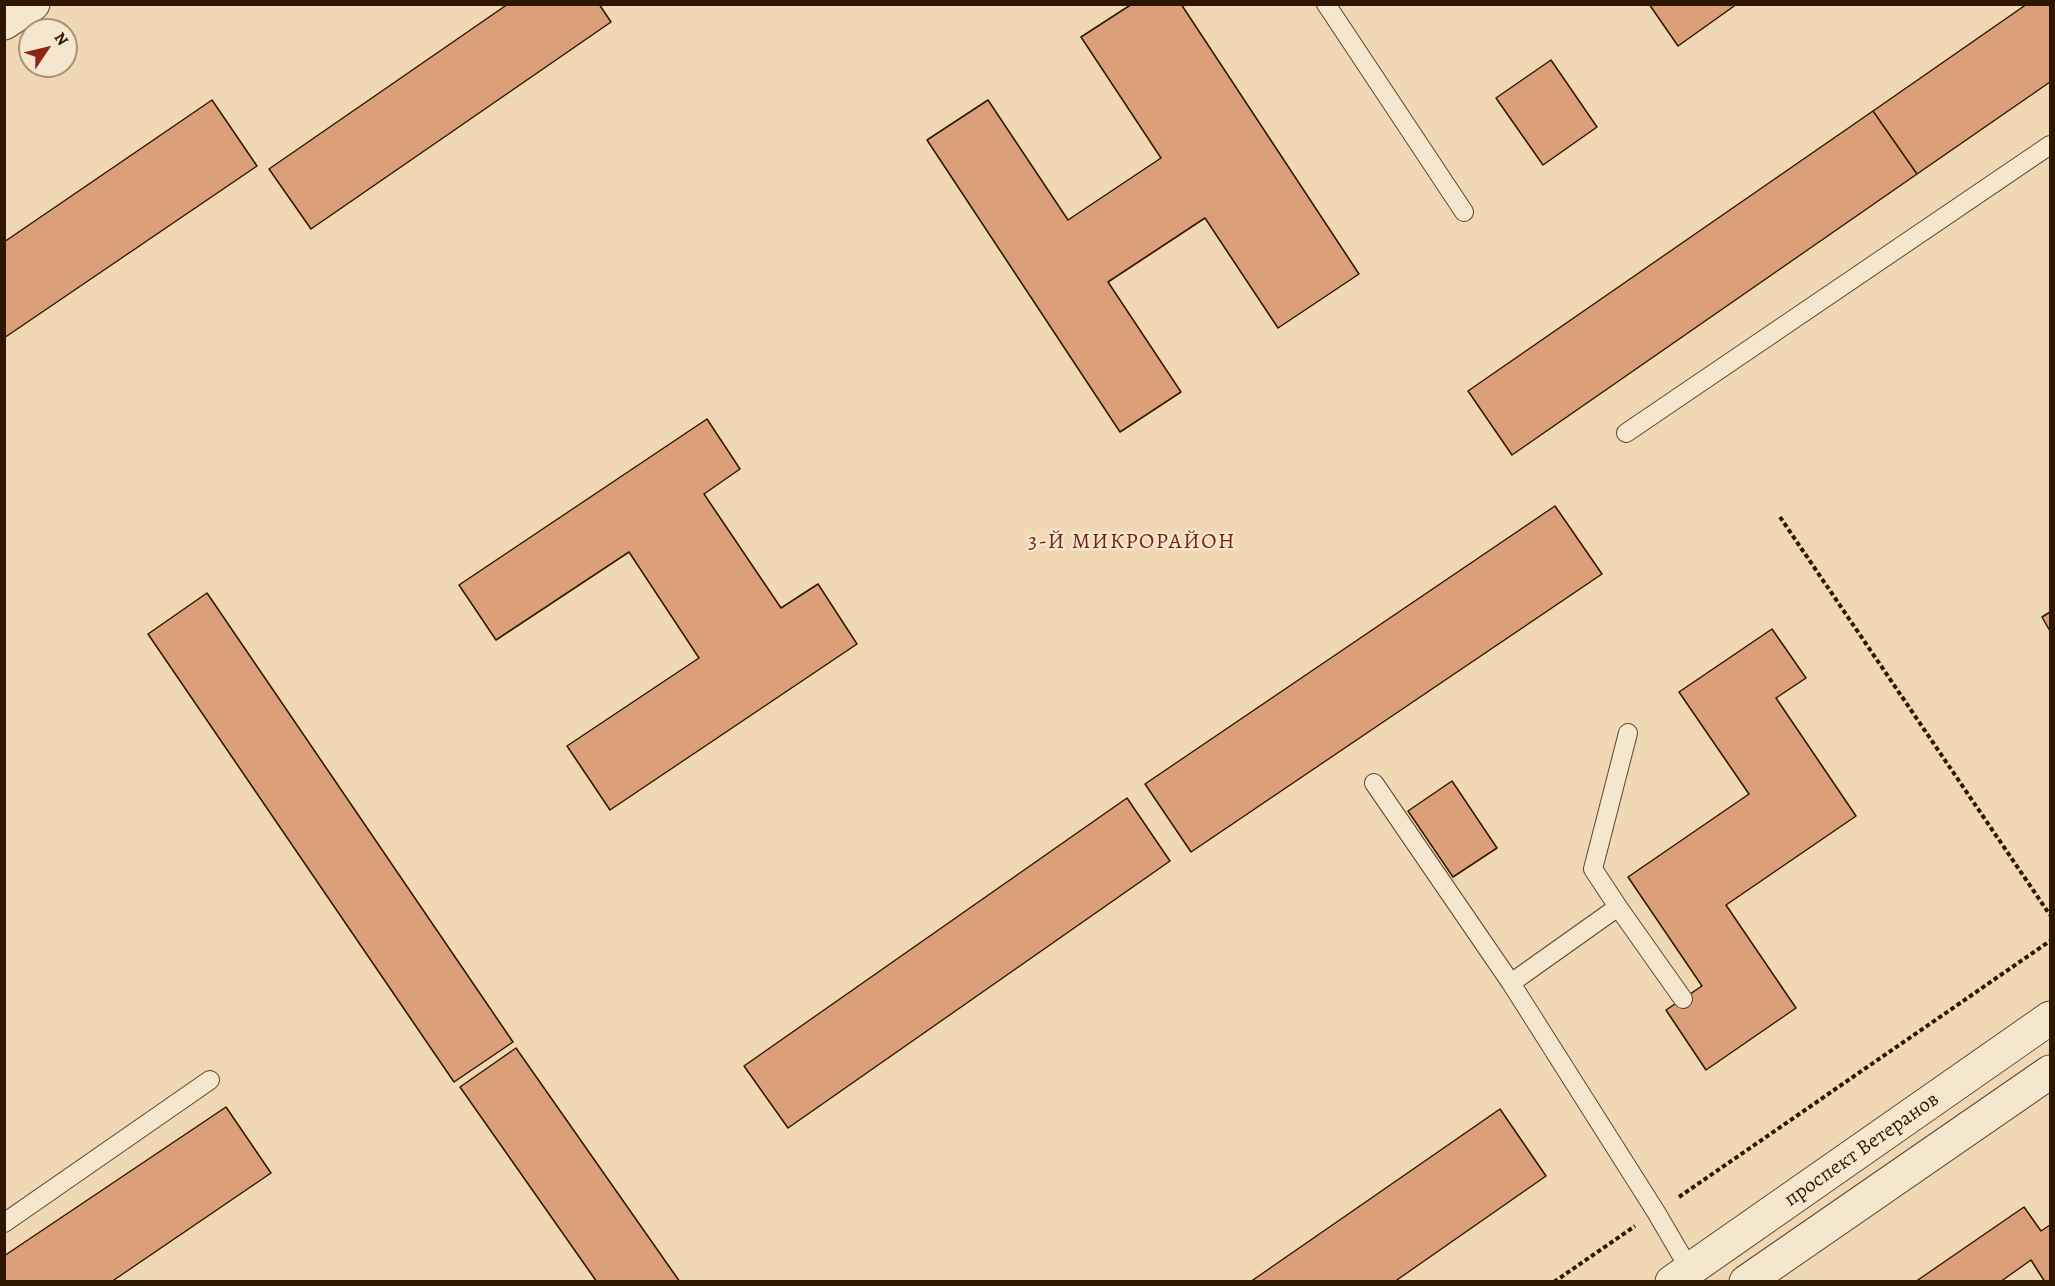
<!DOCTYPE html>
<html>
<head>
<meta charset="utf-8">
<style>
	body { margin:0 }
	#map { position:relative; width:2055px; height:1286px; overflow:hidden; background:#efd8b3; font-family:Alegreya,serif }
	canvas { display:block }
	.frame { position:absolute; inset:0; border:6px solid #2e1600; pointer-events:none }
	.north { position:absolute; left:18px; top:18px; width:60px; height:60px; box-sizing:border-box; background:#f5e6ce; border:2px solid #a5937c; border-radius:50%; rotate:55deg; font-size:16px; font-weight:700; line-height:24px; text-align:center; color:#2e1600 }
	.north::after { content:''; display:block; margin:auto; width:21px; height:27px; background:#8f2418; clip-path:polygon(50% 0,100% 100%,50% 72%,0 100%) }
</style>
</head>
<body>
<div id="map">
<canvas width="2055" height="1286"></canvas>
<div class="frame"></div>
<div class="north">N</div>
</div>
<script>
const c = document.querySelector('canvas').getContext('2d');
c.lineJoin = 'round';
function fillPath(path, color) { c.fillStyle = color; c.fill(path, 'evenodd'); }
function stroke(path, color, width, dash) { c.strokeStyle = color; c.lineWidth = width; c.lineCap = dash ? 'butt' : 'round'; c.setLineDash(dash || []); c.stroke(path); }
function drawText(font, color, halo, rows, align = 'center') {
  c.font = font + ' Alegreya,serif'; c.lineWidth = 4.5; c.setLineDash([]); c.textBaseline = 'middle'; c.strokeStyle = halo; c.fillStyle = color; for (const [text, x, y, turn = 0] of rows) {
    c.save(); c.translate(x, y); c.rotate((+turn || 0) * Math.PI / 180); c.textAlign = isNaN(turn) ? turn : align; if (halo) c.strokeText(text, 0, 0); c.fillText(text, 0, 0); c.restore();
  }
}
const building = new Path2D(`
	M508,4h91l12,18 -300,207 -42,-60z
	M1132,4h49l178,270 -81,54 -73,-110 -97,64 73,110 -61,40 -193,-292 61,-40 80,120 93,-62 -80,-121z
	M1649,4h88l-59,42z
	M2027,4h23v78l-133,92 -44,-63z
	M1551,60l46,67 -54,38 -47,-67z
	M212,100l45,66 -253,172v-96z
	M1873,111l44,63 -405,281 -44,-64z
	M707,419l33,50 -36,25 77,114 37,-24 39,60 -247,166 -43,-64 132,-88 -70,-106 -133,88 -37,-55z
	M1555,506l47,68 -411,278 -46,-68z
	M207,593l306,449 -59,40 -306,-448z
	M2050,612v19l-8,-14z
	M1772,629l34,49 -30,20 80,118 -130,89 70,103 -90,62 -40,-60 36,-24 -74,-109 121,-83 -70,-102z
	M1452,781l45,67 -44,29 -45,-66z
	M1127,798l43,63 -382,267 -44,-62z
	M516,1048l164,234h-83l-137,-195z
	M226,1107l45,66 -160,109h-107v-26z
	M1500,1109l46,67 -152,106h-144z
	M2024,1207l17,24 9,-6v57h-5l-14,-22 -31,22h-85z`);
fillPath(building, '#db9f7a');
stroke(building, '#2e1600', 1.5);
const service = new Path2D(`
	M1326,4l138,208
	M1626,433l424,-288
	M1374,783l137,200 145,229 38,65
	M1618,907l65,92
	M1511,983l107,-76 -25,-38 35,-136
	M4,1223l206,-143`);
const minor = new Path2D(`
	M4,23l29,-19`);
const tertiary = new Path2D(`
	M1672,1282l378,-264
	M1746,1282l304,-210`);
stroke(service, '#5e462d', 20);
stroke(minor, '#5e462d', 35);
stroke(tertiary, '#5e462d', 35);
stroke(new Path2D(`
	M1780,517l270,398
	M1679,1197l371,-256
	M1554,1282l81,-56`), '#2e1600', 4, [4.5, 3]);
stroke(service, '#f5e6ce', 18);
stroke(minor, '#f5e6ce', 33);
stroke(tertiary, '#f5e6ce', 33);
drawText('21px', '#2e1600', '#f5e6ce', [
	["проспект Ветеранов",1862,1150,-35]
]);
c.letterSpacing = '1.5px';
drawText('22px', '#7a1f14', '#f5e6ce', [
	["3-Й МИКРОРАЙОН",1132,543]
]);
c.letterSpacing = '0px';
</script>
</body>
</html>
